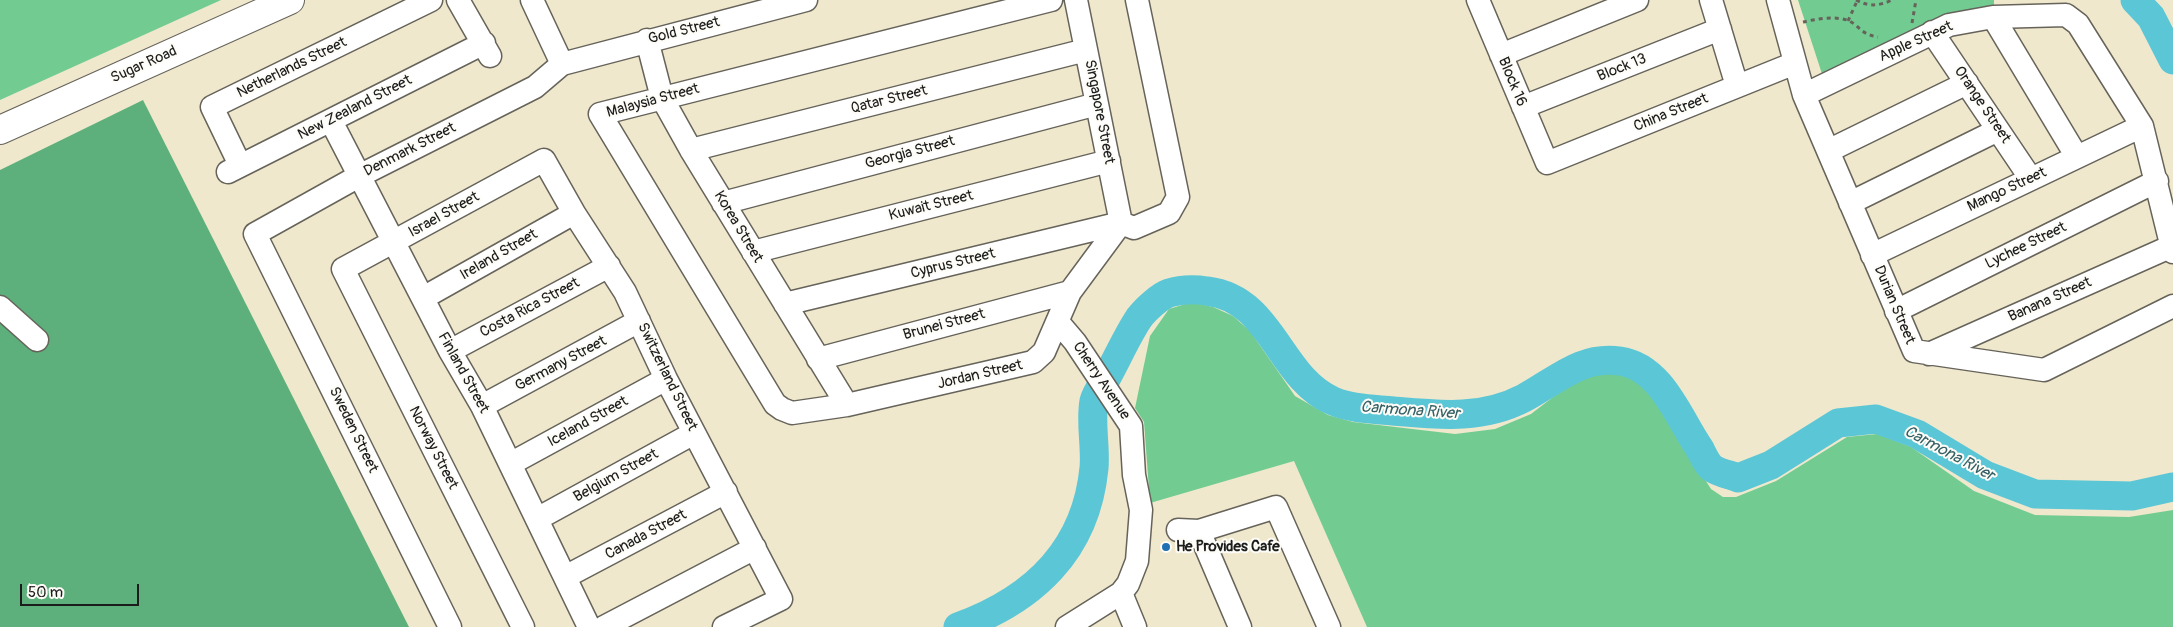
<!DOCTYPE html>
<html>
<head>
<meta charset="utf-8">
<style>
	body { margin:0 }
	#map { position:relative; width:2173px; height:627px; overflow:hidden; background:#efe8cd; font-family:Pangolin,sans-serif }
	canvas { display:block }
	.scale { position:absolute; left:20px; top:584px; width:119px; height:22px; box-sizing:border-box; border:2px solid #1c1c1c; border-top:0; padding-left:6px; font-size:15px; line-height:18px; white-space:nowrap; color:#1c1c1c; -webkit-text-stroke:4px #fdfcf7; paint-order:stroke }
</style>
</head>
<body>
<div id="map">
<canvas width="2173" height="627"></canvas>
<div class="scale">50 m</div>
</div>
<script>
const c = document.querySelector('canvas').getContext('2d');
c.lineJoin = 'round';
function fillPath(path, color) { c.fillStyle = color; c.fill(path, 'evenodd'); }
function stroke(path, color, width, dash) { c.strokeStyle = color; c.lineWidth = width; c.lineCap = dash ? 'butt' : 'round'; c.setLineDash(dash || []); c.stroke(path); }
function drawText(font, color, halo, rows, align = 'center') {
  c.font = font + ' Pangolin,sans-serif'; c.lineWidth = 4; c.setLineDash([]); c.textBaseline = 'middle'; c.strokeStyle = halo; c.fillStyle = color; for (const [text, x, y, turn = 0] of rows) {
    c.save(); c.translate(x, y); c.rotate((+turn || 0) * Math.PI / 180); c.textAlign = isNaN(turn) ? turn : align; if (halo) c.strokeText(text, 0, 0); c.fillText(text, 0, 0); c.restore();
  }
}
fillPath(new Path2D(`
	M0,0h221l-221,100z
	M1798,0h196v11l-171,66z
	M1192,302l21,5 20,9 17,15 45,65 33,19 25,7 102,12 40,-5 36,-15 43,-33 21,-8 22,-2 18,7 16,17 60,94 12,8h13l40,-16 71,-44 30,-3 34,13 63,44 61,24 94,2 44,-7v117h-806l-73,-166 -144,42 -6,-81 -9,-14 15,-72 19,-27z`), '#72cc92');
fillPath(new Path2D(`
	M143,100l266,527h-409v-457z`), '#5db07c');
stroke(new Path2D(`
	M2135,0l16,17 22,43
	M958,627c75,-27 128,-76 136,-159 2,-21 -4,-46 0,-67 2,-8 9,-17 13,-24 11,-20 20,-41 32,-59 6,-8 21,-22 30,-25 13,-4 25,-4 38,-2 66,8 71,86 126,110 19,8 40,8 60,10 46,4 89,9 131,-13 32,-17 57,-43 96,-37 42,6 59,58 80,88 3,6 7,15 12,19 7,5 19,7 26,10l33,-13 67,-42 38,-4 41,15 68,41 50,19 97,2 41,-9`), '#5bc6d6', 29);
const minor = new Path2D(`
	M458,0l32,56
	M532,0l30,64
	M1051,0l-451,114 175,290 7,5 10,4 55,-8 186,-43 11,-10 26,-60 51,-69
	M1076,0l45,223
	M1478,0l69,163 248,-100
	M1711,0l26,86
	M1778,0l26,95 110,256 130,19 129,-64
	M1993,17l84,140
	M1932,32l99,147
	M647,40l15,58 29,52 156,255
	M1501,55l136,-55
	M1804,95l145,-70 44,-8 73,-2 12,9 64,102 31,126
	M1523,107l197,-78
	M331,121l119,230 32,55 107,221
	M691,150l395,-100
	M1828,151l139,-68
	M240,165l-28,-58 219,-107
	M228,172l256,-129
	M723,203l374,-99
	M1850,203l148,-73
	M1121,223l13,5 35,-15 9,-16 -41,-197
	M753,252l356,-91
	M1872,255l270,-129
	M423,298l151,-85
	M785,304l336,-81
	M0,307l37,33
	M1896,311l261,-130
	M1058,322l17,20 56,84 3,49 7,35 -4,51 -9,23 -7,9 -54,34
	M450,351l159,-85
	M1929,354l243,-108
	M818,359l252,-67
	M482,406l157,-85
	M510,464l156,-85
	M537,519l157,-86
	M1178,530l21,1 77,-24 53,120
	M1199,531l41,96
	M565,577l161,-85
	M1121,593l14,34
	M450,627l-195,-393 104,-58 176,-89 27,-23 244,-64
	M523,627l-180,-358 201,-109 30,53 51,79 41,87 115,220 -57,28
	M604,627l151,-79`);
const major = new Path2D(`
	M0,130l290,-130`);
stroke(minor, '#66635a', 25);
stroke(major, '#66635a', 30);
stroke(new Path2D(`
	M1856,0c13,7 23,6 36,0
	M1848,21l9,-20
	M1803,22c13,-3 31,-6 44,-2 13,5 12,14 31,17
	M1912,23l4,-23`), '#66635a', 3, [4, 4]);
stroke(minor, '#fff', 22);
stroke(major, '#fff', 28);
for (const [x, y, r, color] of [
	[1166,547,5,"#1f6fb2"]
]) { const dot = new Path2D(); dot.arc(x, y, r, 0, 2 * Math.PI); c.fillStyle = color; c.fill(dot); stroke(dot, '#fdfcf7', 2); }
drawText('15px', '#1c1c1c', '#fdfcf7', [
	["Gold Street",684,31,-14],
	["Apple Street",1916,42,-24],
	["Sugar Road",144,65,-24],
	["Netherlands Street",292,68,-26],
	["Block 13",1622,68,-22],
	["Block 16",1512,82,67],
	["Qatar Street",889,100,-14],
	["Malaysia Street",653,101,-15],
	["Orange Street",1982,105,56],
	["New Zealand Street",355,108,-27],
	["Singapore Street",1099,112,79],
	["China Street",1671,113,-22],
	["Denmark Street",410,150,-27],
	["Georgia Street",910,153,-15],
	["Mango Street",2007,190,-25],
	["Kuwait Street",931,206,-14],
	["Israel Street",444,215,-29],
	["Korea Street",738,227,59],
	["Lychee Street",2026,246,-26],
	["Ireland Street",499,255,-30],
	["Cyprus Street",953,264,-14],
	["Banana Street",2050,300,-24],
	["Durian Street",1894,305,67],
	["Costa Rica Street",530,308,-28],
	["Brunei Street",944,325,-15],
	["Germany Street",561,364,-28],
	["Finland Street",463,373,61],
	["Jordan Street",980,375,-13],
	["Switzerland Street",667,377,64],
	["Cherry Avenue",1101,381,56],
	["Iceland Street",588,422,-29],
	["Sweden Street",353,430,64],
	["Norway Street",433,448,63],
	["Belgium Street",616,476,-29],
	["Canada Street",646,535,-28]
]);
drawText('bold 15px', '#1c1c1c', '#fdfcf7', [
	["He Provides Cafe",1176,547]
], 'left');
drawText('italic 16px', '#356066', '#fdfcf7', [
	["Carmona River",1410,411,4],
	["Carmona River",1949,454,28]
]);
</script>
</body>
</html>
